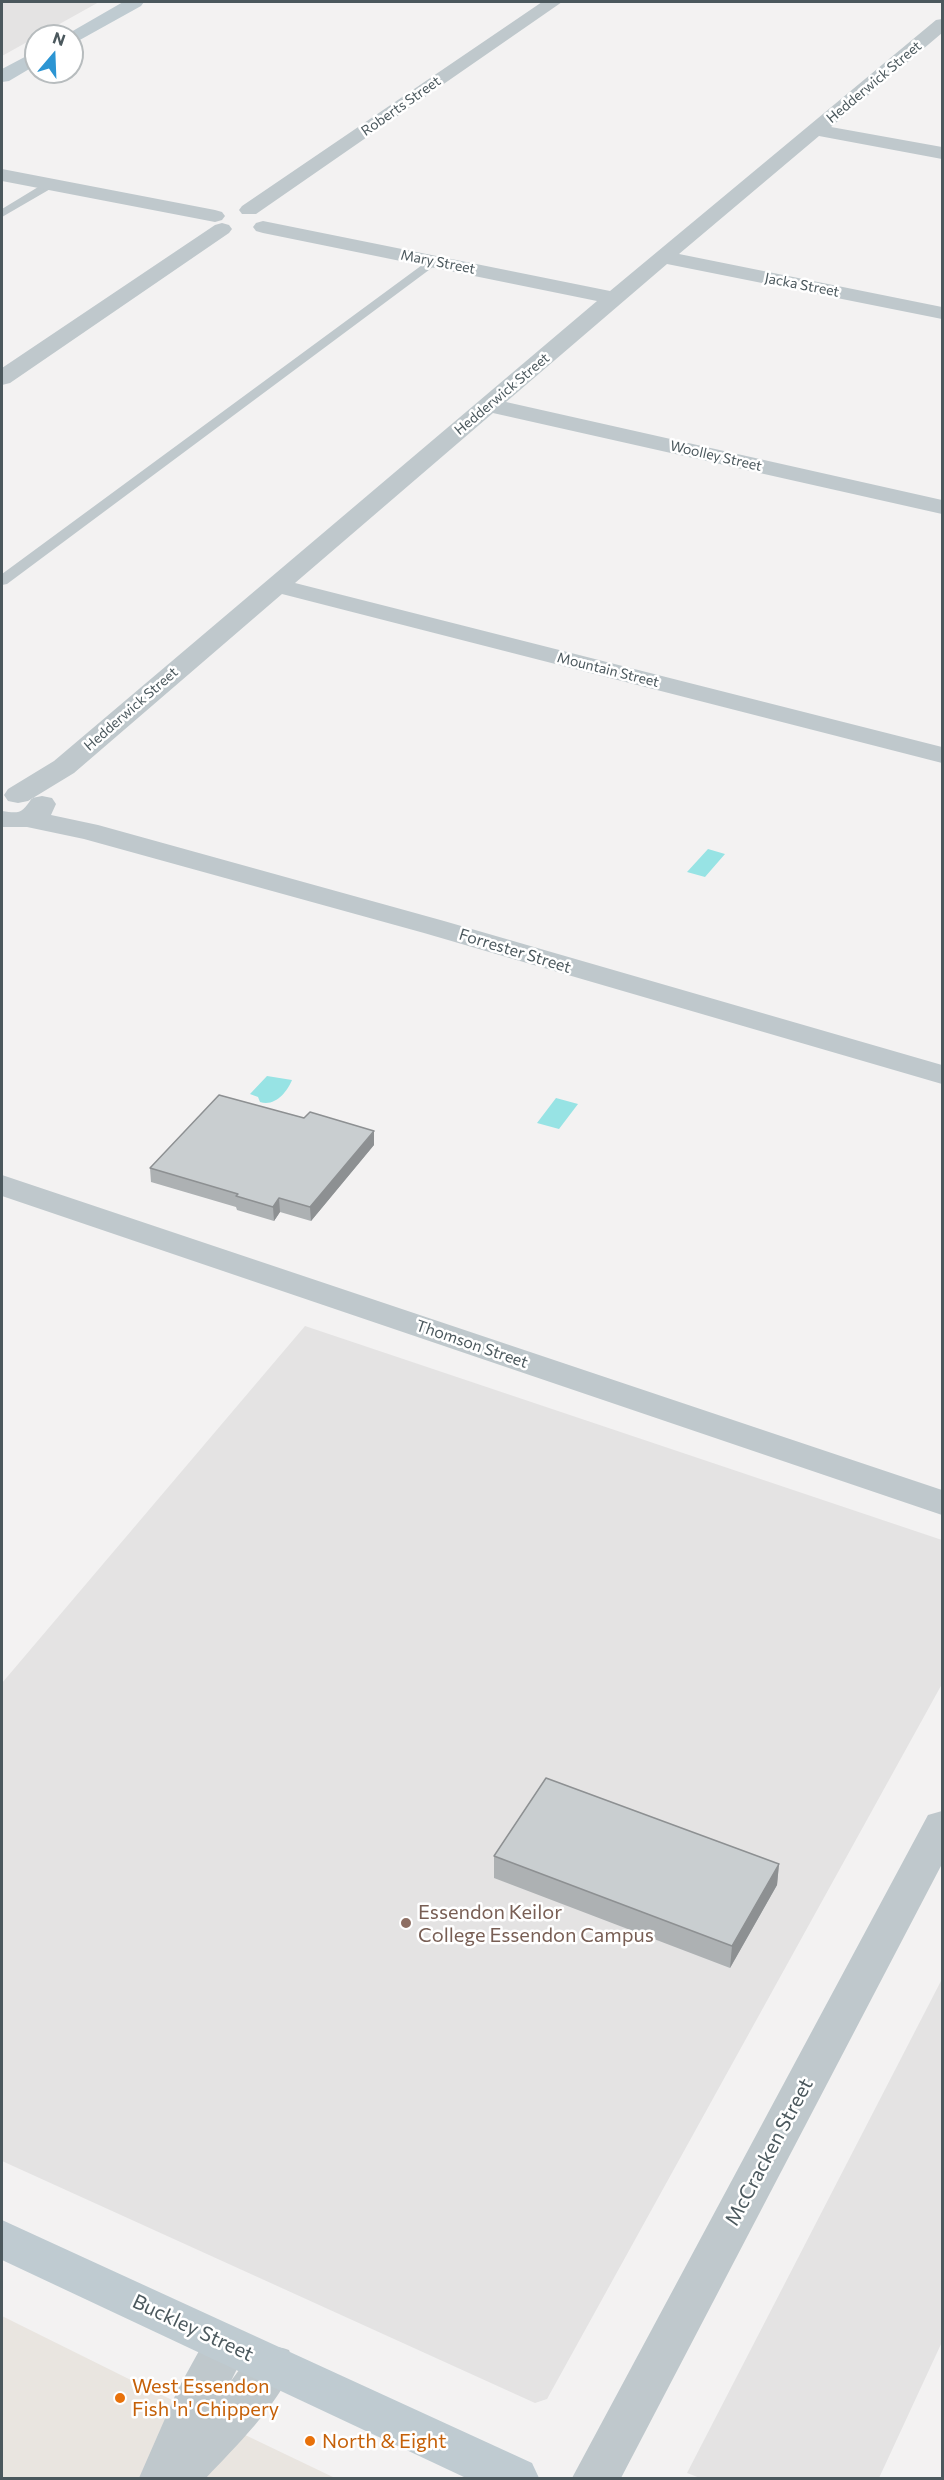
<!DOCTYPE html>
<html>
<head>
<meta charset="utf-8">
<style>
	body { margin:0 }
	#map { position:relative; width:944px; height:2480px; overflow:hidden; background:#f3f2f2; font-family:Commissioner,sans-serif }
	canvas { display:block }
	.frame { position:absolute; inset:0; border:3px solid #4b585d; pointer-events:none }
	.north { position:absolute; left:24px; top:24px; width:60px; height:60px; box-sizing:border-box; background:#fff; border:2px solid #b7bcbe; border-radius:50%; rotate:19deg; font-size:16px; font-weight:700; line-height:24px; text-align:center; color:#4b585d }
	.north::after { content:''; display:block; margin:auto; width:21px; height:27px; background:#2c95d3; clip-path:polygon(50% 0,100% 100%,50% 72%,0 100%) }
</style>
</head>
<body>
<div id="map">
<canvas width="944" height="2480"></canvas>
<div class="frame"></div>
<div class="north">N</div>
</div>
<script>
const c = document.querySelector('canvas').getContext('2d');
c.lineJoin = 'round';
function fillPath(path, color) { c.fillStyle = color; c.fill(path, 'evenodd'); }
function stroke(path, color, width, dash) { c.strokeStyle = color; c.lineWidth = width; c.lineCap = dash ? 'butt' : 'round'; c.setLineDash(dash || []); c.stroke(path); }
function drawText(font, color, halo, rows, align = 'center') {
  c.font = font + ' Commissioner,sans-serif'; c.lineWidth = 5; c.setLineDash([]); c.textBaseline = 'middle'; c.strokeStyle = halo; c.fillStyle = color; for (const [text, x, y, turn = 0] of rows) {
    c.save(); c.translate(x, y); c.rotate((+turn || 0) * Math.PI / 180); c.textAlign = isNaN(turn) ? turn : align; if (halo) c.strokeText(text, 0, 0); c.fillText(text, 0, 0); c.restore();
  }
}
fillPath(new Path2D(`
	M2,2316l143,71 190,91h-333z`), '#e9e5e0');
fillPath(new Path2D(`
	M2,2h97l-97,54z
	M305,1326l637,214v144l-395,715 -12,4 -533,-242v-478z
	M942,1979v363l-63,136h-179l-13,-5z`), '#e4e3e3');
fillPath(new Path2D(`
	M708,849l17,5 -20,23 -18,-5z
	M267,1076l25,4c-5,12 -17,27 -32,22l-2,-5 -8,-3z
	M556,1098l22,6 -19,25 -22,-6z`), '#97e3e4');
fillPath(new Path2D(`
	M48,181l6,4 -2,3 -50,29v-8z
	M433,257l4,1 2,3 -2,3 -430,320 -5,1v-11z`), '#bfc8cc');
fillPath(new Path2D(`
	M542,2h20l-306,212h-14l-3,-4 3,-4z
	M942,19v14l-111,94 111,20v12l-123,-23 -140,118 263,53v12l-275,-55 -161,138 436,98v14l-449,-101 -198,170 647,164v16l-660,-169 -208,179 -46,28 -10,2 -10,-2 -4,-6 4,-6 46,-28 543,-460 -334,-68 -7,-2 -3,-4 3,-4 7,-2 347,70 326,-271z
	M2,169l213,41 7,2 3,4 -3,4 -7,2 -213,-41z
	M222,223l7,2 3,4 -3,4 -219,150 -8,2v-17l213,-143z
	M42,796l10,2 4,6 -5,11 47,10 346,96 498,144v19l-518,-151 -340,-94 -57,-12h-25v-16c18,3 20,2 30,-13z
	M2,1175l940,315v25l-940,-319z
	M942,1811v53l-321,614h-49l356,-663z
	M226,2325l16,6 7,14 -18,36c19,-24 24,-43 58,-31l6,15c-20,43 -57,79 -89,113h-67l39,-89 32,-58z`), '#bfc8cc');
fillPath(new Path2D(`
	M123,2h21l-3,4 -63,35 -6,1v-6h-8z
	M36,51v14l-27,16 -7,1v-13z
	M2,2220l530,243 7,15h-73l-464,-218z`), '#bfcbd1');
fillPath(new Path2D(`
	M374,1145l-63,76 -31,-9 -6,9 -37,-11 -1,-3 -85,-25 -1,-14z
	M494,1856l285,8 -2,21 -47,83 -236,-90z`), '#adb1b3');
fillPath(new Path2D(`
	M374,1131v14l-63,76 -1,-14z
	M279,1198l1,14 -6,9 -1,-14z
	M779,1864l-2,21 -47,83 2,-22z`), '#8d9092');
const building = new Path2D(`
	M219,1095l85,23 6,-6 64,19 -64,76 -31,-9 -6,9 -37,-11 2,-2 -88,-26z
	M546,1778l233,86 -47,82 -238,-90z`);
fillPath(building, '#c9ced0');
stroke(building, '#8d9092', 1.5);
for (const [x, y, r, color] of [
	[406,1923,6,"#8d6e63"],
	[120,2398,6,"#e8710a"],
	[310,2441,6,"#e8710a"]
]) { const dot = new Path2D(); dot.arc(x, y, r, 0, 2 * Math.PI); c.fillStyle = color; c.fill(dot); stroke(dot, '#fff', 2); }
drawText('14px', '#4b585d', '#fff', [
	["Hedderwick Street",874,82,-40],
	["Roberts Street",401,106,-35],
	["Mary Street",438,262,11],
	["Jacka Street",802,285,11],
	["Hedderwick Street",502,394,-40],
	["Woolley Street",716,456,13],
	["Mountain Street",608,670,14],
	["Hedderwick Street",131,709,-41]
]);
drawText('16px', '#4b585d', '#fff', [
	["Forrester Street",515,951,17],
	["Thomson Street",472,1344,19]
]);
drawText('20px', '#785e54', '#fff', [
	["Essendon Keilor",418,1912],
	["College Essendon Campus",418,1935]
], 'left');
drawText('20px', '#4b585d', '#fff', [
	["McCracken Street",769,2152,-62],
	["Buckley Street",193,2328,25]
]);
drawText('20px', '#c56008', '#fff', [
	["West Essendon",132,2386],
	["Fish 'n' Chippery",132,2409],
	["North & Eight",322,2441]
], 'left');
</script>
</body>
</html>
